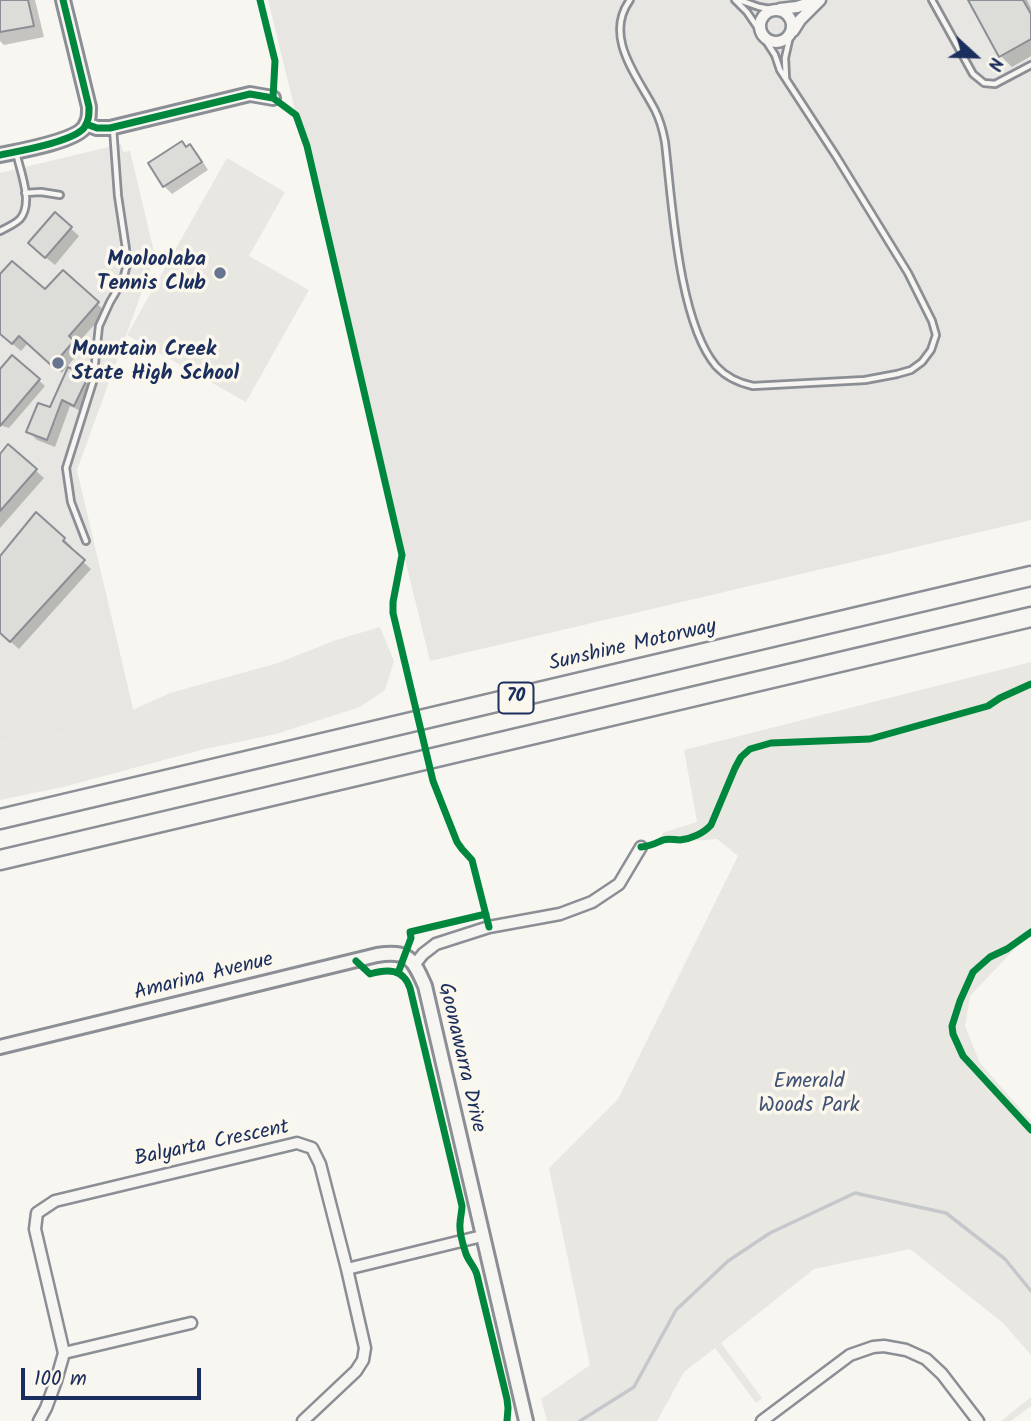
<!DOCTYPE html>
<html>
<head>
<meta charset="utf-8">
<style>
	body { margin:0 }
	#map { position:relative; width:1031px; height:1421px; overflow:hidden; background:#f8f6f0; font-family:Kalam,sans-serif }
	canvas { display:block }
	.north { position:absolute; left:940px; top:21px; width:70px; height:70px; -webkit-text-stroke:5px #fbf7ec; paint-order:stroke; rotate:112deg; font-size:19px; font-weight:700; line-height:28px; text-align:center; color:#1b2f5e }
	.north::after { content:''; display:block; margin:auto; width:24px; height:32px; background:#1b2f5e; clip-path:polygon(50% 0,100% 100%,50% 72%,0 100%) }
	.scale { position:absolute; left:21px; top:1368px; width:180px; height:32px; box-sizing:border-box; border:4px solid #1b2f5e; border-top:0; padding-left:9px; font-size:21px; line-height:24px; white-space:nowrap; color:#1b2f5e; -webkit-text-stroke:5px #fbf7ec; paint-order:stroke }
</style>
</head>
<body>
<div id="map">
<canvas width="1031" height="1421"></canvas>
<div class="north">N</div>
<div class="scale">100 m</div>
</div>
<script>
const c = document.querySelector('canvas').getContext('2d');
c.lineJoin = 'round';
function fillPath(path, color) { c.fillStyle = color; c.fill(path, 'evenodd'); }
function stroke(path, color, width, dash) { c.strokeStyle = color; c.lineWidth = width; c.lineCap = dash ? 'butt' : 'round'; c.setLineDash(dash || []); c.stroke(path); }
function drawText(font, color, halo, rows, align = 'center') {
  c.font = font + ' Kalam,sans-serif'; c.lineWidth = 7; c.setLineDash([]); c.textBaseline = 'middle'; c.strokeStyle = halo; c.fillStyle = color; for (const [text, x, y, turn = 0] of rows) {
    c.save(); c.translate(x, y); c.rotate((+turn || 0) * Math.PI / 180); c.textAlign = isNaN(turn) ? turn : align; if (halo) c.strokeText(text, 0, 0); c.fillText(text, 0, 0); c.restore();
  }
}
fillPath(new Path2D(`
	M268,0h763v520l-601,141z
	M121,144l2,8 7,-1 25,105 -78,214 61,260 -138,26v-583z`), '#e7e6e2');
fillPath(new Path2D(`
	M227,158l58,34 -36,64 60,34 -63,112 -119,-67z
	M380,627l14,34 -9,29 -25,17 -84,27 -71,15 -142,38 -63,13v-59l97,-15 73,-33 108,-30 58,-23z
	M1031,662v274h-4l-57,60 -5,30 15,37 51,58v234l-28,-32 -93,-74 -96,20 -93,74 41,55 -6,5 -41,-55 -31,24 -27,49h-110l-6,-22 49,-34 -41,-197 69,-69 120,-243 -21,-17 -53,4 -2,-10 35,-11 -13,-72z
	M1031,1397v9l-20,15h-10z`), '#e8e7e2');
fillPath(new Path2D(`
	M0,0h35l9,37 -40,8 -4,-4z
	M970,0h57l4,8v48l-19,11 -11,-11z
	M190,146l8,8 10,16 -36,24 -8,-8 22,-38z
	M55,214l24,22 -24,29 -17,-14z
	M63,272l43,40 -30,33 5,5 -19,23 -34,-30 -7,8 -21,-18v-56l45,15z
	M13,357l32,29 -36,42 -9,-3v-53z
	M87,378l8,9 -12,25 -13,-6 -15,41 -18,-7 -8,-8 21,-23z
	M0,456l35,14 9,8 -44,50z
	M37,515l27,24 8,8 -2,3 21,19 -72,80 -19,-17v-74z`), '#0003');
stroke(new Path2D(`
	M580,1421l54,-34 42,-77 52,-49 42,-28 85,-40 91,20 59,46 26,32`), '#c5c7cb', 3.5);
const building = new Path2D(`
	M0,0h28l6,26 -34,6z
	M968,0h55l8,14v25l-32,18z
	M182,141l4,6 4,-3 12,18 -39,25 -15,-24z
	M55,212l17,15 -27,31 -17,-15z
	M12,261l33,28 18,-19 36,32 -30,34 5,5 -22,25 -33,-30 -7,8 -12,-10v-60z
	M12,355l28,24 -40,47v-57z
	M68,367l20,10 -14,29 -12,-6 -15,40 -21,-8 12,-29 12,4z
	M8,444l29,25 -37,42v-57z
	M36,512l29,26 -2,3 22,19 -75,82 -10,-9v-77z`);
fillPath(building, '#dcdcd9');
stroke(building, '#8b8e94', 2);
const service = new Path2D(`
	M630,0c-27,37 8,77 25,110 5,10 8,21 10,32 7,58 13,179 51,224 10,11 23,17 37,20l112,-6 32,-6 14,-4 11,-8 9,-12 5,-15 -4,-14 -24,-48 -72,-117 -56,-86 -5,-15 -11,-17
	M735,0l12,12 15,22
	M739,0l20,7 16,3
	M932,0l41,74 11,9 11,1 36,-19
	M786,78l-1,-20 5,-22
	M25,193l16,-1 19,3
	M0,231c6,-3 15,-7 20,-12 14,-16 0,-48 -4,-67
	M86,541l-15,-39 -5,-34 27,-86 6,-56 11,-24 13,-22 4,-16 -1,-15 -8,-53 -5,-68`);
const minor = new Path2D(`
	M780,9l17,-2 21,-7
	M760 26a16 16 0 1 1 32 0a16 16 0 1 1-32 0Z
	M793,31l7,-11 20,-20
	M415,964l8,-10 13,-10 53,-17 71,-13 32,-12 27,-18 22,-37
	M347,1269l135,-33
	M64,1353l127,-30
	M39,1421l7,-13 10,-27 8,-28 -29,-124 2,-16 18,-12 242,-58 15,5 8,16 27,105 18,79 -2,12 -7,11 -53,50
	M762,1421l88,-66 23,-8 11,-1 22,4 20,9 16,15 36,47`);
const tertiary = new Path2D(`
	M86,124l11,4h13l140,-34 23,4
	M0,155c19,-4 72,-13 84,-27 5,-7 5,-13 5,-21l-26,-107
	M0,1047l377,-92c32,-5 36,4 48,31l101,435`);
const motorway = new Path2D(`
	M0,819l1031,-243
	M0,860l1031,-243`);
stroke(service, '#8b8e94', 10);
stroke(minor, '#8b8e94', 15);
stroke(tertiary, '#8b8e94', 18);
stroke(motorway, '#8b8e94', 23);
stroke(service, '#f6f5f1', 4.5);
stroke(minor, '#f6f5f1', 10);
stroke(tertiary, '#f6f5f1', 12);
stroke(motorway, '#f6f5f1', 18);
stroke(new Path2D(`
	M260,0l15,61 -2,37
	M86,124l11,4h13l140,-34 23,4 23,17 11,31 95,409 -9,47v11l40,168 24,61 5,7 10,11 17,67
	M0,155c19,-4 72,-13 84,-27 5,-7 5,-13 5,-21l-26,-107
	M641,847c10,-1 13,-3 22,-7 6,-2 11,0 17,0 11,-1 24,-7 31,-15l24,-57 6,-11 9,-8 21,-6 99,-4 118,-33 12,-8 31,-14
	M1031,932l-24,17 -17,8 -17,15 -13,29 -8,25 1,8 10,22 68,74
	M356,961l14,13c17,-5 33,-6 40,14l52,218c0,6 -2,12 -2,18 -1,9 3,21 6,30 3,8 9,13 11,21l30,124 1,9 -1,13
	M398,973l13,-35 -1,-6 76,-18`), '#00873e', 7);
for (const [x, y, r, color] of [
	[220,273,7,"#687591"],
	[58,363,7,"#687591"]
]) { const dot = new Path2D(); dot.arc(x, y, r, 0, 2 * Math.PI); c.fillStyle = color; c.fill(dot); stroke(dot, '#fbf7ec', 2.5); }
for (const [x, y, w] of [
	[516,698,35]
]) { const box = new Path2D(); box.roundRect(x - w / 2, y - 15.5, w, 31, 5); c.fillStyle = '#fbf7ec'; c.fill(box); stroke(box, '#1b2f5e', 2); }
drawText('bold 19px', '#1b2f5e', null, [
	["70",516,698]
]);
drawText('bold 21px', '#1b2f5e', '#fbf7ec', [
	["Mooloolaba",206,261],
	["Tennis Club",206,285],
	["Mountain Creek",72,351,"left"],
	["State High School",72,375,"left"]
], 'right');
drawText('21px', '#1b2f5e', '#fbf7ec', [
	["Sunshine Motorway",633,647,-13],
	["Amarina Avenue",204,978,-14],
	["Goonawarra Drive",460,1058,77],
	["Balyarta Crescent",212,1145,-12]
]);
drawText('21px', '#415176', '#fbf7ec', [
	["Emerald",809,1083],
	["Woods Park",809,1107]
]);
</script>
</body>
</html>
